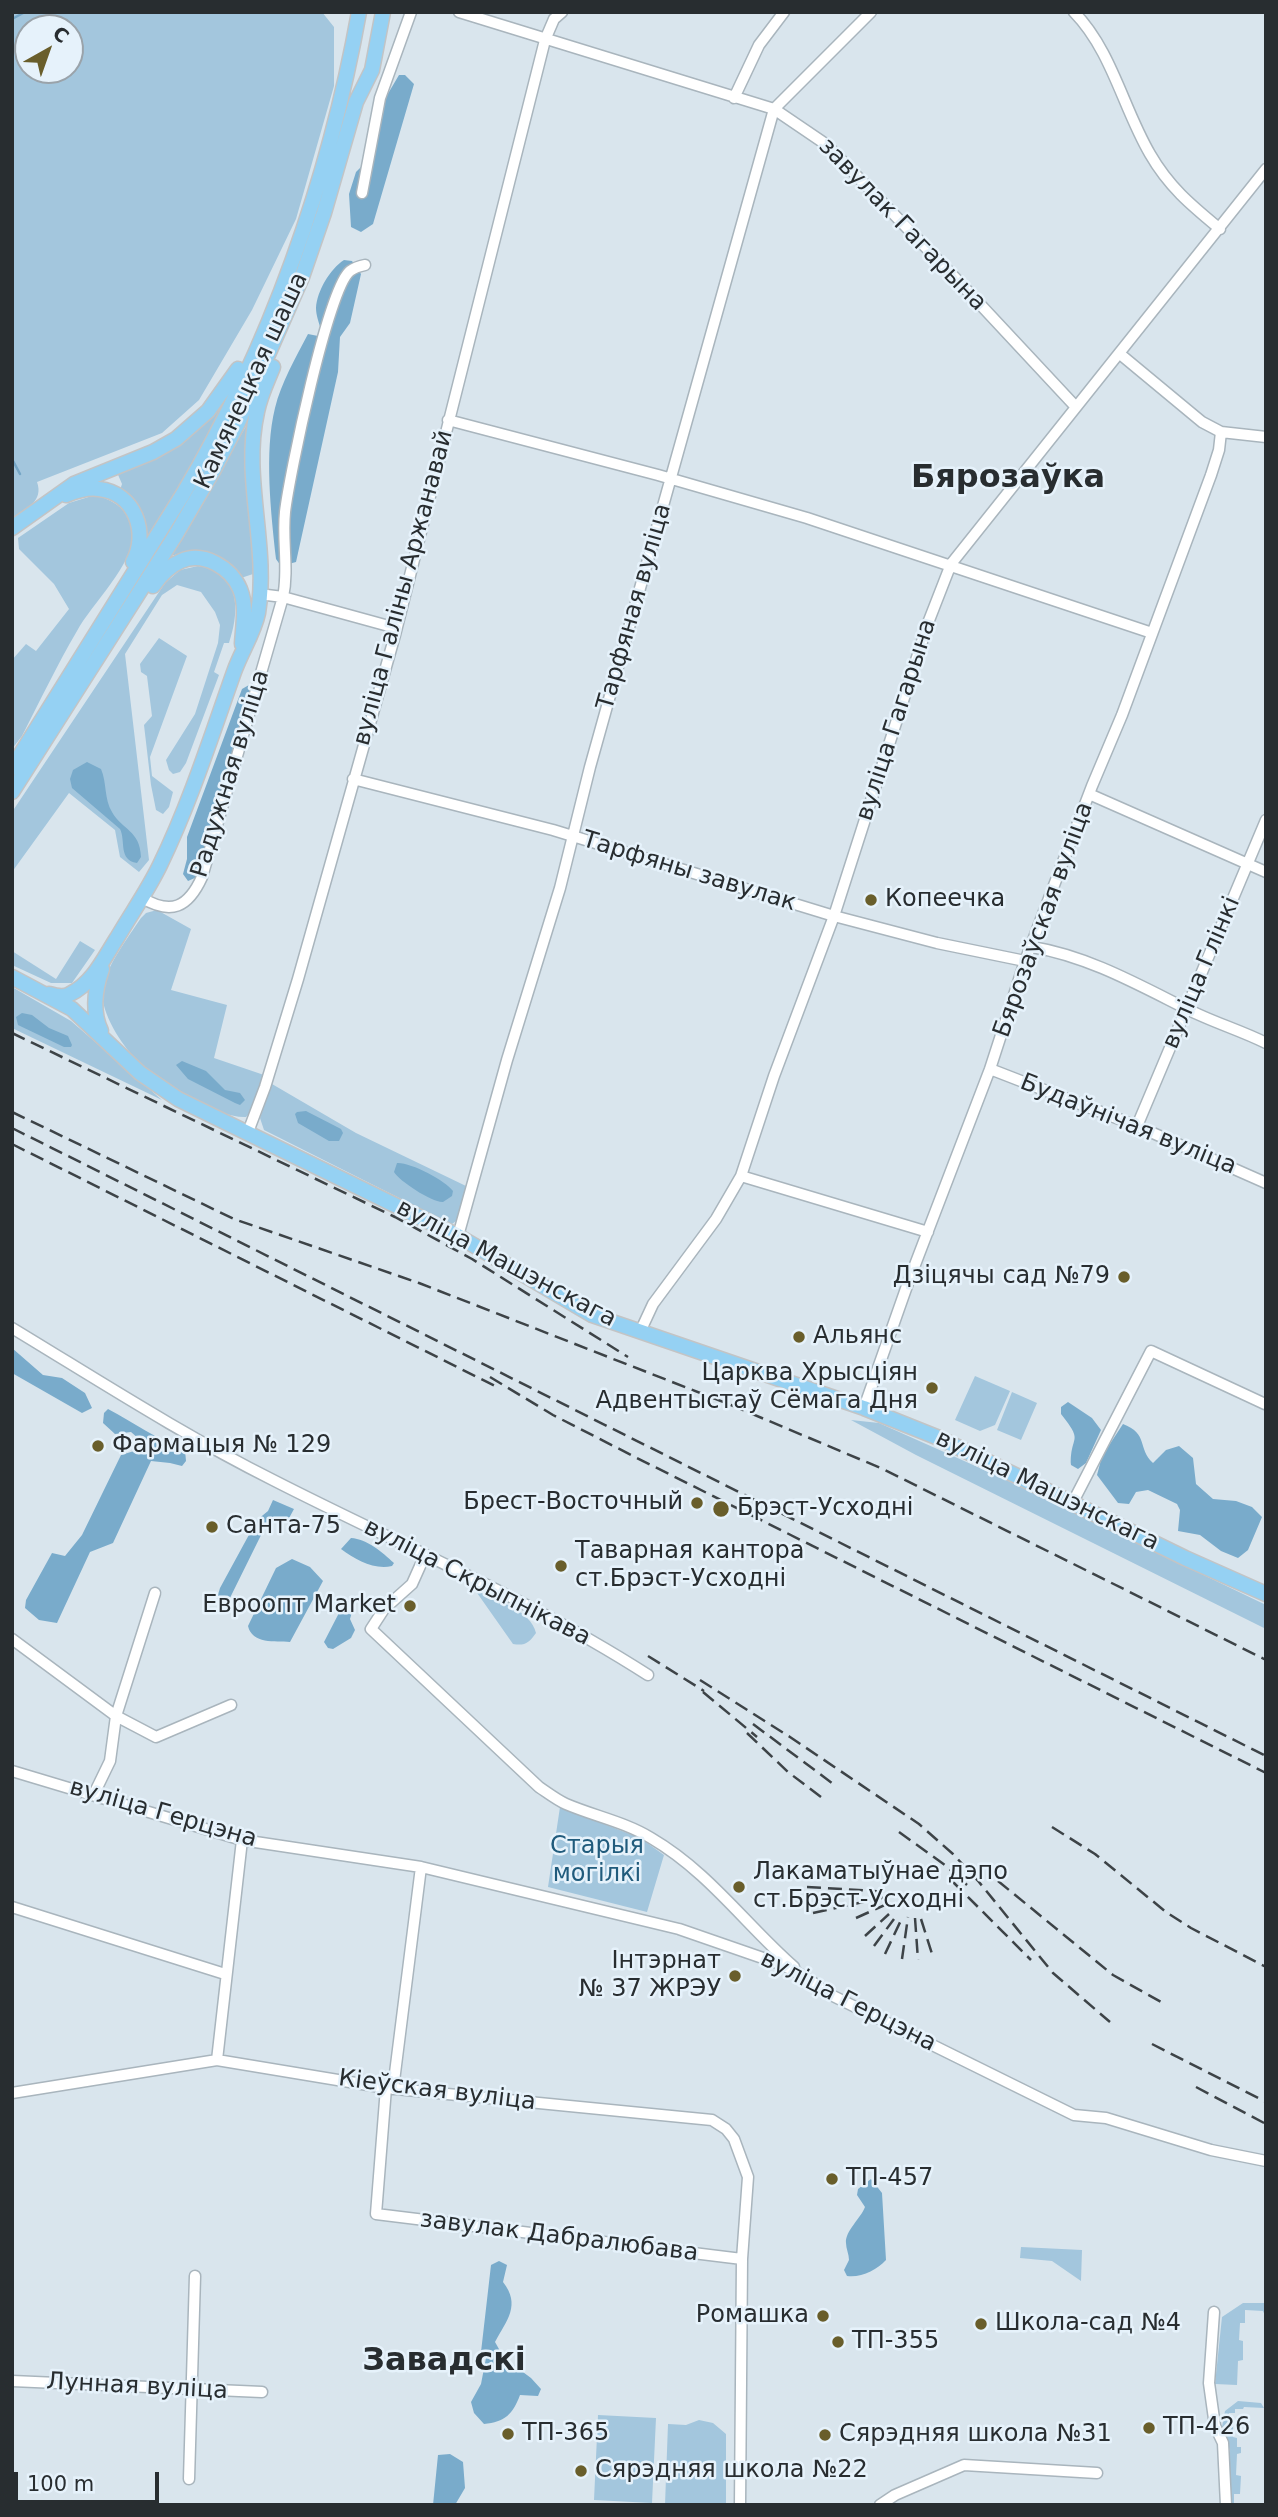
<!DOCTYPE html>
<html>
<head>
<meta charset="utf-8">
<style>
	body { margin:0 }
	#map { position:relative; width:1278px; height:2517px; overflow:hidden; background:#d9e5ed; font-family:"DejaVu Sans",sans-serif }
	canvas { display:block }
	.frame { position:absolute; inset:0; border:14px solid #282d30; pointer-events:none }
	.north { position:absolute; left:14px; top:14px; width:70px; height:70px; box-sizing:border-box; background:#e6f2fb; border:2px solid #9aa3aa; border-radius:50%; rotate:40deg; font-size:19px; font-weight:700; line-height:28px; text-align:center; color:#282d30 }
	.north::after { content:''; display:block; margin:auto; width:24px; height:32px; background:#695e2b; clip-path:polygon(50% 0,100% 100%,50% 72%,0 100%) }
	.scale { position:absolute; left:14px; top:2472px; width:145px; height:32px; box-sizing:border-box; border:4px solid #282d30; border-top:0; padding-left:9px; font-size:21px; line-height:24px; white-space:nowrap; color:#282d30; -webkit-text-stroke:5px #e6f2fb; paint-order:stroke }
</style>
</head>
<body>
<div id="map">
<canvas width="1278" height="2517"></canvas>
<div class="frame"></div>
<div class="north">С</div>
<div class="scale">100 m</div>
</div>
<script>
const c = document.querySelector('canvas').getContext('2d');
c.lineJoin = 'round';
function fillPath(path, color) { c.fillStyle = color; c.fill(path, 'evenodd'); }
function stroke(path, color, width, dash) { c.strokeStyle = color; c.lineWidth = width; c.lineCap = dash ? 'butt' : 'round'; c.setLineDash(dash || []); c.stroke(path); }
function drawText(font, color, halo, rows, align = 'center') {
  c.font = font + ' "DejaVu Sans",sans-serif'; c.lineWidth = 5; c.setLineDash([]); c.textBaseline = 'middle'; c.strokeStyle = halo; c.fillStyle = color; for (const [text, x, y, turn = 0] of rows) {
    c.save(); c.translate(x, y); c.rotate((+turn || 0) * Math.PI / 180); c.textAlign = isNaN(turn) ? turn : align; if (halo) c.strokeText(text, 0, 0); c.fillText(text, 0, 0); c.restore();
  }
}
fillPath(new Path2D(`
	M12,12h310l12,15v59l-38,133 -44,91 -53,90 -37,33 -125,49c7,19 -11,27 -25,37zM28,28h42v42h-42z
	M224,405l-36,70 -40,62 -28,-47 2,-6 -6,-14 68,-29z
	M249,421l4,153 -12,4c-23,-25 -38,-30 -71,-22z
	M95,495c19,5 37,16 38,39 1,30 -42,71 -56,97 -20,34 -37,70 -55,105l-10,13v-89l14,-16 10,7 33,-42 -15,-25 -35,-35 -1,-11 51,-35z
	M198,566c43,6 42,45 31,77h-5l-10,29 5,3 -33,88 -6,9 -7,2 -4,-4 -3,-10 29,-46 23,-71 2,-18 -5,-13 -14,-20 -24,-7 -15,10 -37,59 24,206 -10,12 -19,-15 -5,-27 -46,-37 -57,79v-60l153,-229 15,-13z
	M159,638l28,18 -37,101 2,19 21,16 -4,15 -6,7 -7,-4 -5,-25 -7,-60 8,-9 -5,-40 -6,-4 -1,-8z
	M157,910l34,19 -20,61 56,15 -13,53 50,17 -14,38 -4,4c-30,1 -84,-32 -105,-52 -17,-17 -37,-46 -39,-70 -1,-22 27,-59 39,-77l5,-5z
	M80,941l15,9 -23,33h-21l-39,-18v-14l44,28z
	M12,987l59,34 91,79 -150,-72z
	M272,1084l84,49 110,53 -10,35 -4,3 -5,-2 -183,-92 -4,-12z
	M975,1376l35,15 -15,34 -15,6 -25,-11z
	M1012,1392l25,11 -16,37 -24,-10z
	M851,1420l28,3 121,54 266,128v24l-350,-174z
	M475,1590c20,10 56,20 61,43 -7,10 -11,13 -23,11z
	M560,1807l80,31 24,17 -17,57 -99,-25z
	M1021,2247l61,3 -1,31 -29,-20 -32,-3z
	M1243,2303h23v15l-3,-7 -18,-1v13h-5l-1,17 4,1v19l-5,1 -1,24 -22,-1 7,-67z
	M1238,2401l23,2 3,5 -20,-1 -1,2h-8v4h-6l-1,13 5,1v10l4,1v9h4v6l-4,1 -1,21 5,1 -1,18h-6v11h-4v-55l-8,-23 3,-16z
	M598,2415l58,3 -4,85 -58,-3z
	M699,2420l14,3 13,11v71h-61l3,-81 18,1z`), '#a3c6dd');
fillPath(new Path2D(`
	M399,75h6l9,9 -41,140 -12,8 -10,-5 -2,-33 7,-22 18,-18 12,-57z
	M344,260l8,1 9,13 -11,49 -10,14 -2,35 -42,190 -15,4 -5,-7c-5,-46 -12,-107 -1,-151 6,-25 21,-51 33,-74l10,2 3,-6c-2,-7 -5,-15 -5,-22 1,-17 14,-39 28,-48z
	M249,685l3,2 -55,190 -9,4 -5,-7 4,-15v-22l55,-148z
	M87,762l14,7c6,14 3,30 11,43 10,18 28,18 29,45l-4,6c-19,-3 -11,-22 -17,-34l-48,-41 -2,-9 3,-9z
	M22,1013l10,2 17,13 19,8 4,9 -1,2h-7l-46,-22 -2,-8z
	M182,1061l24,10 19,19 15,3 5,7 -5,5 -5,-2 -47,-24 -12,-14z
	M306,1111l35,18 2,4 -4,8h-10l-31,-18 -3,-9 2,-2z
	M397,1163c13,-1 48,17 56,28l-1,5 -9,6c-10,1 -44,-21 -49,-30z
	M12,1348l31,27 19,3 23,15 7,15 -10,5 -70,-40z
	M1068,1402l24,16 9,12 -15,33 -8,6 -7,-4c-1,-31 14,-21 -10,-51v-7z
	M108,1409c26,14 49,30 77,41l1,11 -4,5 -12,-3 -19,-2 -38,82 -23,9 -33,71 -18,-3 -14,-12 1,-8 26,-47 13,3 17,-21 39,-80 23,-7 -5,-9 -8,-7 -16,2 -12,-11 1,-10z
	M1123,1424c26,10 14,24 30,39l13,-13 13,-4 14,12 3,26 17,15 23,2 16,6 10,10 -14,33 -10,8 -17,-7 -21,-16 -22,-4 2,-21 -3,-6 -29,-14 -12,2 -7,12 -11,-1 -21,-28 5,-19z
	M273,1500l21,9 -6,11 -9,-1 -12,4 -42,85 -5,1 -3,-11 3,-10 37,-68 11,-9z
	M351,1538c16,1 31,14 43,25l-2,3c-18,4 -36,-6 -51,-17z
	M292,1559l18,8 13,14 -33,61c-15,-1 -38,2 -42,-16l28,-58z
	M348,1601l6,4 -4,14 5,11 -4,8 -18,11 -5,-1 -4,-6 16,-31z
	M871,2179l11,14 4,67c-9,10 -25,18 -39,16l-3,-6 5,-10c0,-6 -3,-11 -3,-17 -1,-12 15,-25 19,-36l-8,-12 1,-6z
	M499,2261l8,4 -4,17c18,23 4,38 -8,60l9,16 27,20 10,11 -3,7 -18,-1c-7,19 -15,27 -36,29l-10,-11 -3,-11 10,-18 5,-26 -5,-6 10,-87z
	M450,2454l13,8 2,26 -10,17h-22l5,-50z`), '#79abcb');
stroke(new Path2D(`
	M12,19l13,-7
	M12,459l8,15`), '#75a6c6', 2.5);
const minor = new Path2D(`
	M459,12l315,97 53,36 136,141 112,120
	M1074,12c38,39 49,96 76,142 19,33 41,51 70,75
	M734,98l25,-53 25,-33
	M362,193l18,-95 31,-86
	M1120,354l82,68 19,10 45,5
	M448,420l210,55 149,43 345,115
	M259,594l24,3 113,31
	M353,779l200,51 281,86 103,27 88,18
	M1089,794l177,78
	M142,898c29,17 46,10 60,-21l81,-280c6,-28 -1,-56 2,-85 4,-35 43,-224 65,-241 4,-3 10,-5 15,-6
	M1032,947c55,9 105,37 155,62 25,13 53,21 79,34
	M990,1069l147,57 129,57
	M1137,1126l129,-306
	M248,1132l17,-45 33,-108 97,-344 150,-595 9,-21 8,-7
	M741,1176l187,56
	M458,1236l49,-176 53,-172 30,-121 184,-658 97,-97
	M12,1328c86,52 171,107 261,152 125,64 257,119 375,195
	M640,1332l13,-28 63,-85 25,-43 33,-100 60,-160 94,-293 23,-59 315,-395
	M864,1408l44,-125 82,-214 35,-108 67,-175 30,-71 89,-240 8,-25 2,-18
	M1073,1502l78,-151 114,53
	M425,1555l-13,29 -28,25 -13,20 168,158c9,6 18,13 27,17 28,12 59,18 85,34 58,34 94,86 143,129
	M12,1639l104,77 40,21 75,-32
	M12,1771l230,69 179,27 258,62 104,36 24,13 20,15 247,122 32,3 105,32 55,11
	M94,1794l16,-33 6,-45 39,-123
	M12,1907l213,67
	M217,2060l25,-220
	M386,2088l-10,126 366,45
	M393,2089l28,-222
	M12,2093l205,-33 169,28 326,32 14,9 8,10 14,38 -6,82 -2,246
	M1214,2312l-5,71 6,43 8,17 3,62
	M12,2381l250,11
	M189,2479l6,-203
	M880,2505l15,-10 69,-30 133,8`);
const major = new Path2D(`
	M66,495c10,-4 21,-8 33,-6 36,4 50,44 34,73
	M12,528l62,-44 79,-32 23,-13 32,-28 30,-42
	M153,586c7,-10 16,-20 28,-25 23,-10 50,7 59,28 7,17 3,37 2,55
	M12,768l171,-274c87,-147 146,-314 176,-482
	M12,792l163,-256 38,-65 25,-48 64,-146 22,-64 32,-111 16,-32 11,-58
	M12,977l60,32 68,64 38,26 280,137 134,79 272,93 75,30 246,120 81,36
	M49,994c7,2 15,4 21,0 23,-11 34,-36 47,-56 14,-24 31,-48 43,-73 30,-62 51,-128 74,-193 7,-20 20,-39 24,-59 11,-67 -16,-135 -1,-201 3,-16 10,-30 16,-45
	M101,1031c-9,-19 -6,-42 1,-62`);
stroke(minor, '#a9b5bd', 13);
stroke(major, '#c3c4c5', 17);
stroke(minor, '#fff', 10);
stroke(major, '#95d1f3', 14);
stroke(new Path2D(`
	M12,1033l383,184 77,42 156,98
	M12,1112l222,107 185,64 312,122 152,64 383,191
	M12,1128l1254,628
	M12,1144l485,243
	M490,1377l63,38 84,43 629,315
	M648,1656l56,35
	M700,1680l90,57 129,87 34,30 26,28 74,91 57,49
	M703,1692l54,45
	M753,1724l79,59
	M747,1733l41,39 33,25
	M1052,1827l43,27 71,58 25,16 75,39
	M899,1832l46,33 22,20
	M998,1881l115,94 48,27
	M953,1882l78,78
	M807,1887l83,5
	M813,1913l73,-16
	M856,1918l31,-14
	M915,1918l3,42
	M921,1919l12,38
	M865,1936l24,-22
	M874,1946l20,-27
	M885,1954l18,-38
	M902,1959l6,-42
	M1152,2044l114,58
	M1196,2087l70,37`), '#3d4347', 2.5, [14, 7]);
for (const [x, y, r, color] of [
	[871,900,7,"#695e2b"],
	[1124,1277,7,"#695e2b"],
	[799,1337,7,"#695e2b"],
	[932,1388,7,"#695e2b"],
	[98,1446,7,"#695e2b"],
	[697,1503,7,"#695e2b"],
	[721,1509,9,"#695e2b"],
	[212,1527,7,"#695e2b"],
	[561,1566,7,"#695e2b"],
	[410,1606,7,"#695e2b"],
	[739,1887,7,"#695e2b"],
	[735,1976,7,"#695e2b"],
	[832,2179,7,"#695e2b"],
	[823,2316,7,"#695e2b"],
	[981,2324,7,"#695e2b"],
	[838,2342,7,"#695e2b"],
	[1149,2428,7,"#695e2b"],
	[508,2434,7,"#695e2b"],
	[825,2435,7,"#695e2b"],
	[581,2471,7,"#695e2b"]
]) { const dot = new Path2D(); dot.arc(x, y, r, 0, 2 * Math.PI); c.fillStyle = color; c.fill(dot); stroke(dot, '#e6f2fb', 2.5); }
drawText('24px', '#282d30', '#e6f2fb', [
	["завулак Гагарына",902,225,46],
	["Камянецкая шаша",252,381,-65],
	["вуліца Галіны Аржанавай",404,588,-75],
	["Тарфяная вуліца",635,607,-74],
	["вуліца Гагарына",897,720,-72],
	["Радужная вуліца",231,774,-73],
	["Тарфяны завулак",689,872,17],
	["Бярозаўская вуліца",1044,920,-70],
	["вуліца Глінкі",1202,973,-67],
	["Будаўнічая вуліца",1128,1125,22],
	["вуліца Машэнскага",506,1264,28],
	["вуліца Машэнскага",1047,1491,26],
	["вуліца Скрыпнікава",477,1583,27],
	["вуліца Герцэна",163,1814,16],
	["вуліца Герцэна",848,2002,27],
	["Кіеўская вуліца",437,2091,7],
	["завулак Дабралюбава",559,2237,7],
	["Лунная вуліца",137,2387,3]
]);
drawText('24px', '#282d30', '#e6f2fb', [
	["Копеечка",885,900],
	["Дзіцячы сад №79",1110,1277,"right"],
	["Альянс",813,1337],
	["Царква Хрысціян",918,1374,"right"],
	["Адвентыстаў Сёмага Дня",918,1402,"right"],
	["Фармацыя № 129",112,1446],
	["Брест-Восточный",683,1503,"right"],
	["Брэст-Усходні",737,1509],
	["Санта-75",226,1527],
	["Таварная кантора",575,1552],
	["ст.Брэст-Усходні",575,1580],
	["Евроопт Market",396,1606,"right"],
	["Лакаматыўнае дэпо",753,1873],
	["ст.Брэст-Усходні",753,1901],
	["Інтэрнат",721,1962,"right"],
	["№ 37 ЖРЭУ",721,1990,"right"],
	["ТП-457",846,2179],
	["Ромашка",809,2316,"right"],
	["Школа-сад №4",995,2324],
	["ТП-355",852,2342],
	["ТП-426",1163,2428],
	["ТП-365",522,2434],
	["Сярэдняя школа №31",839,2435],
	["Сярэдняя школа №22",595,2471]
], 'left');
drawText('24px', '#205b7c', '#e6f2fb', [
	["Старыя",597,1847],
	["могілкі",597,1875]
]);
drawText('bold 32px', '#282d30', '#e6f2fb', [
	["Бярозаўка",1008,479],
	["Завадскі",444,2362]
]);
</script>
</body>
</html>
